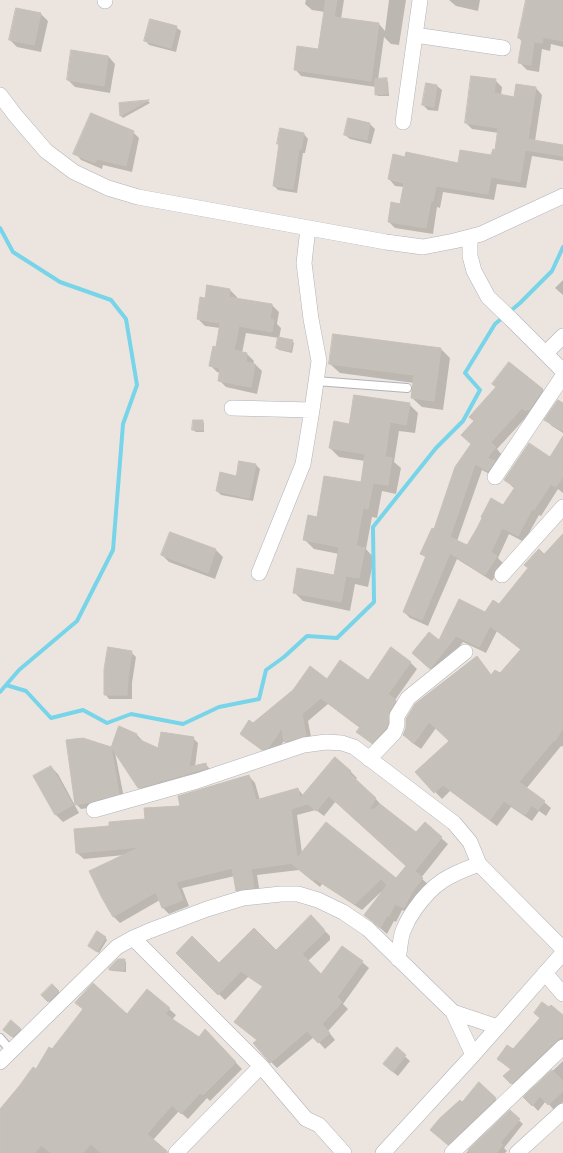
<!DOCTYPE html>
<html>
<head>
<meta charset="utf-8">
<style>
	body { margin:0 }
	canvas { display:block; background:#ece5df }
</style>
</head>
<body>
<canvas width="563" height="1153"></canvas>
<script>
const c = document.querySelector('canvas').getContext('2d');
c.lineJoin = 'round';
function fillPath(path, color) { c.fillStyle = color; c.fill(path, 'evenodd'); }
function stroke(path, color, width, dash) { c.strokeStyle = color; c.lineWidth = width; c.lineCap = dash ? 'butt' : 'round'; c.setLineDash(dash || []); c.stroke(path); }
fillPath(new Path2D(`
	M306,0h38l-3,19 38,5 6,7 4,-31h17l-7,45 -8,-1 -7,-7 -6,43 8,-1 2,3 1,14h-11l-2,-2v-7l-75,-11 -6,-7 24,-19 6,-38 -13,-2 -7,-6z
	M449,0h31l-2,11 -22,-5z
	M527,0h36v47l-12,-3 -1,7 -8,-2 -3,23 -12,-2 -8,-8 3,-20 -3,-4z
	M17,9l24,5 7,7 -7,31 -24,-5 -7,-7z
	M176,27l5,4 -5,21 -27,-7 -4,-5z
	M72,51l36,5 7,8 -5,29 -35,-6 -7,-7z
	M495,80l7,7 -1,9 13,2 22,-10 6,7 -7,46 28,5v15l-31,-5 -6,32 -29,-4 -3,16 -51,-8 -3,16 -3,-1 -4,27 -38,-6 -6,-6 12,-17 3,-18 -9,-1 -6,-7 17,-21 53,6 33,-8 4,-5 3,-18 -27,-4 -6,-6z
	M437,86l5,4 -4,21 -10,-1 -5,-5z
	M148,101l2,2 -27,15 -2,-2 -1,-12z
	M349,119l21,5 5,5 -4,15 -21,-5 -5,-4z
	M133,132l6,6 -7,34 -29,-7 -1,4 -21,-9 -6,-7z
	M304,134l4,5 -3,14h-2l-6,40 -19,-3 -4,-4 6,-41 -2,-1z
	M563,280v15l-8,-7z
	M208,286l22,4 7,7v2l35,6 7,7 -2,12 4,4 -2,11 13,2 2,2 -2,10 -13,-3 -2,-2 2,-10 -33,-5 -4,20 5,1 7,7 -1,3h2l7,7 -5,23 -31,-7 -7,-7 1,-7 -3,-1 -7,-7 7,-17 3,-20 -15,-2 -7,-7 8,-20z
	M441,349l9,9 -7,52 -21,-3 -10,-9 2,-15 -74,-10 -10,-9z
	M510,363l33,27 6,6 -20,18 -32,35 5,6 -7,8 5,6 -5,8 -13,-7 -25,71 10,5 37,-40 11,-17 -10,-9 45,-21 13,-21v55l-5,-4 -17,27 -2,-1 -15,27 -15,-8 -11,24 5,5 -11,18 -35,-22 -29,67 -18,-8 -6,-6 22,-54 -5,-5 13,-22 38,-87 3,-23 22,-34z
	M409,404l9,9 -3,20 -16,-2 -5,31 7,6 -5,26 -14,-3 -5,27 -5,-1 -6,32 8,9 -6,29 -13,-3 -5,27 -47,-10 -9,-9 40,-15 5,-23 -25,-5 -9,-9 13,-22 44,-35 3,-22 -26,-4 -9,-9 20,-23z
	M563,404v29l-11,-7 -6,-6z
	M202,421l2,2v9h-8l-3,-2z
	M256,465l4,4 -7,32 -32,-6 -4,-4z
	M170,533l46,17 7,7 -8,22 -46,-17 -7,-7z
	M563,535v210l-1,2 -1,-1 -35,43 18,13 7,6 -5,8 -7,-5 -7,10 -21,-14 -14,19 -47,-35 -8,8 -26,-27 34,-31 -14,-13 -15,21 -10,-7 -7,-7 73,-78 6,7 9,12 8,-2 21,-24 -24,-19 -11,22 -23,-11 -26,33 -24,-22 26,-12 60,-35z
	M131,652l5,5 -4,26v16h-23l-4,-5z
	M410,662l7,7 -22,31 7,7 -23,42 -15,-11 -6,-6 2,-4 -32,-24 -20,17 4,21 -20,6 -8,-7 -9,13 -5,2 -22,-16 -7,-6 12,-10 74,-44 41,1z
	M120,728l17,7 5,5 -1,1 18,8 34,-11 5,5 -3,24 10,-3 5,5 -66,24 -5,-5 -24,-36 9,46 -29,9 -14,2 -5,-5 7,-65 28,9z
	M51,767l7,7 21,39 -16,9 -7,-7 -22,-39z
	M350,771l7,7 -2,2 21,19 6,7 35,28 8,-10 23,20 -27,34 8,7 -18,29 -9,-4 -6,12 -2,-1 -7,13 -22,-19 17,-22 -1,-1 -19,18 -40,-26 -2,3 -21,-17 -42,5 3,19 -17,3 -6,-7 -2,-14 -53,12 7,18 -20,8 -7,-7 -2,-7 -40,23 -6,-6 -11,-19 21,-43 -40,4 -7,-6 33,-26 36,-7 35,-13 68,-31 6,7 5,17 38,-11 5,6zM336,801l71,65 -11,13 -94,-26 -5,-38 19,-5 8,6z
	M311,917l19,19v4l-22,21 13,14 21,-28 20,15 7,6 -26,36 5,5 -20,22 7,9 -10,9 -11,-12 -37,31 -6,-6 -13,-21 -22,-19 27,-35 -15,-10 -23,23 -48,-47 42,12 57,-13z
	M105,937l2,3 -8,13 -10,-7z
	M124,960l2,2v10l-14,-1 -2,-2z
	M52,985l9,9 -10,9 -9,-8z
	M147,990l29,25 -4,5 27,19 6,-8 37,38 -32,32 -3,-3 -19,21 -9,-8 -26,29 15,13h-168v-42l36,-41 48,-60 -7,-7 50,12z
	M563,1017v28l-46,44 -12,-13 6,-6 -13,-11 15,-8z
	M11,1021l11,10 -7,8 -9,-7z
	M397,1049l13,12 -12,15 -9,-7z
	M563,1061v41l-9,8 -8,-9 -8,10 -13,-14z
	M479,1084l21,19 -47,46 -17,-15z
	M510,1112l13,12 -19,24 3,3 -2,2h-39z`), '#0003');
stroke(new Path2D(`
	M0,228l13,24 47,30 51,18 15,19 11,66 -14,39 -10,126 -36,71 -58,49 -19,22
	M6,685l20,6 25,27 32,-8 24,13 24,-9 52,10 36,-17 40,-8 7,-29 18,-13 23,-21 30,2 37,-36 -1,-75 63,-79 27,-27 17,-31 -15,-17 30,-49 25,-21 32,-32 11,-24`), '#77d4e9', 4);
const building = new Path2D(`
	M326,0h11l-3,17 45,6 -8,58 -77,-11 3,-24 21,3z
	M526,0h37v41l-20,-4 -1,6 -8,-1 -3,23 -13,-2 4,-24 -4,-1z
	M16,8l25,5 -7,32 -25,-5z
	M150,19l27,7 -6,22 -27,-7z
	M71,50l37,6 -4,30 -37,-6z
	M471,76l25,3 -2,14 20,4 2,-13 20,3 -8,52 35,6v11l-38,-6 -5,32 -29,-5 -3,17 -52,-8 -3,15h-2l-5,27 -38,-6 3,-20 9,2 4,-21 -16,-4 5,-25 12,3 1,-5 52,11 2,-13 31,5 2,-6 2,1 3,-22 -33,-5z
	M387,78v16l-12,1v-16z
	M426,83l11,2 -3,22 -12,-2z
	M149,100l-29,16 -1,-13z
	M91,113l43,18 -8,35 -29,-7 -2,4 -22,-9z
	M348,118l22,5 -3,17 -23,-5z
	M280,128l24,5 -3,16h-2l-6,40 -20,-3 6,-42h-2z
	M207,285l23,4 -1,8 43,7 -2,15 4,1 -2,12 -33,-6 -5,24 13,3 -1,9 9,2 -4,23 -33,-6 2,-13 -11,-2 4,-20 3,1 4,-24 -23,-4 3,-22 5,1z
	M333,334l108,14 -7,53 -23,-3 3,-23 -85,-11z
	M278,337l15,3 -3,11 -14,-3z
	M509,362l34,27 -14,21 -2,-1 -1,2 -4,-3 -31,34 5,5 -9,11 8,3 -7,10 -13,-7 -25,73 17,8 9,-15 6,-12 -1,-1 10,-19 12,7 12,-18 -11,-7 25,-37 21,14 13,-21v41l-7,10 -5,-3 -17,26 -2,-1 -14,27 -16,-8 -11,24 6,4 -12,19 -35,-22 -28,67 -19,-8 23,-56 -6,-2 12,-26 2,1 21,-62 16,-23 -10,-9 13,-14 -5,-4 27,-30 -4,-3z
	M354,395l56,8 -4,22 -16,-3 -5,35 7,1 -4,27 -15,-2 -5,26 -5,-1 -7,38 9,2 -6,30 -13,-2 -5,26 -48,-9 4,-25 37,7 5,-28 -36,-7 5,-25 9,2 7,-41 37,6 4,-28 -36,-6 5,-27 15,3z
	M558,400l5,3v28l-19,-11z
	M193,420h10v10h-11z
	M239,461l17,3 -7,34 -33,-7 4,-19 16,4z
	M170,532l46,17 -8,24 -47,-18z
	M563,534v194l-8,13 -1,-1 -35,42 26,19 -7,9 -6,-5 -7,10 -21,-14 -14,19 -47,-35 -9,8 -19,-21 34,-31 -20,-19 -15,21 -11,-8 3,-7v-9l9,-15 62,-48 14,19 4,-5 5,3 21,-24 -31,-23 -11,21 -23,-11 -26,33 -18,-16 17,-21 10,8 20,-41 26,13 8,-12 6,4 29,-36 -4,-3 15,-16 5,5z
	M108,647l24,4 -4,27 -1,17h-23v-25z
	M391,647l20,15 -23,32 8,6 -7,12 -1,11 -2,5 -14,15 -16,-11 4,-5 -39,-29 -19,16 4,22 -22,6 -2,-14 -13,19 -7,3 -22,-16 9,-14 4,3 40,-33 17,-24 17,13 13,-19 28,20z
	M119,726l18,8 -1,4 22,10 3,-16 33,5 -5,30 17,-4 1,5 -45,13v-1l-5,3 -19,5 -27,-41 8,47 -29,8 -15,3 -9,-65 17,-2 28,9z
	M335,757l16,14 -2,2 27,25 -6,10 3,2 7,-6 36,28 9,-10 17,15 -27,34 8,7 -11,14 -8,16 -9,-4 -6,12h-2l-7,12 -7,-6 -9,-7 23,-30 -6,-6 -26,25 -40,-25 -2,2 -21,-17 1,-1 -42,6 3,19 -18,3 -4,-23 -56,14 7,18 -21,8 -6,-16 -43,25 -11,-19 -13,-27 51,-24 -64,6 -2,-24 35,-3v-4l36,-3 -1,-11 36,-2 -2,-10 71,-21 6,22 1,3 42,-12 2,10zM329,796l77,70 -10,12 -70,-56 -29,36 -6,-49 17,-5 8,7z
	M51,766l22,39 -18,10 -22,-39z
	M311,915l13,14v4l-22,21 19,20 21,-28 21,15 -26,36 5,5 -20,22 8,9 -12,10 -11,-12 -37,32 -17,-20 4,-3 -23,-18 29,-36 -22,-15 -23,24 -42,-42 16,-17 27,27 35,-35 22,22z
	M97,931l9,6 -9,15 -9,-6z
	M118,959h7l-1,11h-15v-2z
	M93,983l34,31 20,-25 23,19 -5,6 34,23 6,-8 31,33 -33,33 -3,-2 -19,21 -9,-9 -25,29 20,17v2h-66l-10,-9 -8,9h-32l-10,-8 -6,8h-35v-44l20,-24 13,-18 3,2 13,-22 3,2 31,-40 -8,-6z
	M52,984l7,7 -11,11 -7,-7z
	M542,1002l7,5 2,-2 12,10v21l-6,4 -46,44 -8,-8 8,-7 -14,-10 10,-14 6,4 27,-31 -6,-5z
	M11,1020l10,9 -9,8 -9,-7z
	M397,1047l9,8 -13,17 -10,-8z
	M552,1070l11,11v10l-15,14 -8,-9 -8,10 -9,-9z
	M479,1082l17,16 -48,47 -18,-15 10,-12 20,-18 2,2z
	M510,1110l10,9 -20,24 3,2 -7,8h-25l-3,-3z`);
fillPath(building, '#c5c0ba');
stroke(building, '#c8c1b8', 1);
const service = new Path2D(`
	M316,381l91,7
	M0,1038l11,13`);
const minor = new Path2D(`
	M105,1v-1
	M415,35l88,13
	M0,95l15,20 31,36 28,21 34,16 30,9 248,45 37,5 31,-6 27,-7 82,-38
	M403,122l17,-122
	M470,237v19l4,15 14,26 23,22 52,52
	M546,353l17,-17
	M232,408l80,2
	M495,477l68,-101
	M259,573l44,-109 9,-54 7,-49 -8,-42 -7,-56 4,-35
	M502,575l61,-68
	M369,759l25,-26 3,-8v-9l11,-18 57,-46
	M94,810l103,-29 107,-36 22,-3 16,1 12,4 100,76 16,19 9,22 84,85
	M133,938l128,128 45,53 13,6 25,28
	M398,959c2,-9 2,-20 5,-28 3,-8 7,-15 12,-22 19,-27 34,-34 64,-45
	M545,973l18,21
	M453,1012l45,15
	M0,1062l117,-115 16,-9 16,-7 58,-22 36,-11 38,-4h17l20,6 25,12 25,17 85,83 20,43
	M176,1153l85,-87
	M383,1153l90,-98 90,-102
	M452,1153l111,-106
	M517,1153l46,-42`);
stroke(service, '#afb2bb', 10);
stroke(minor, '#afb2bb', 16);
stroke(service, '#fff', 8);
stroke(minor, '#fff', 15);
</script>
</body>
</html>
